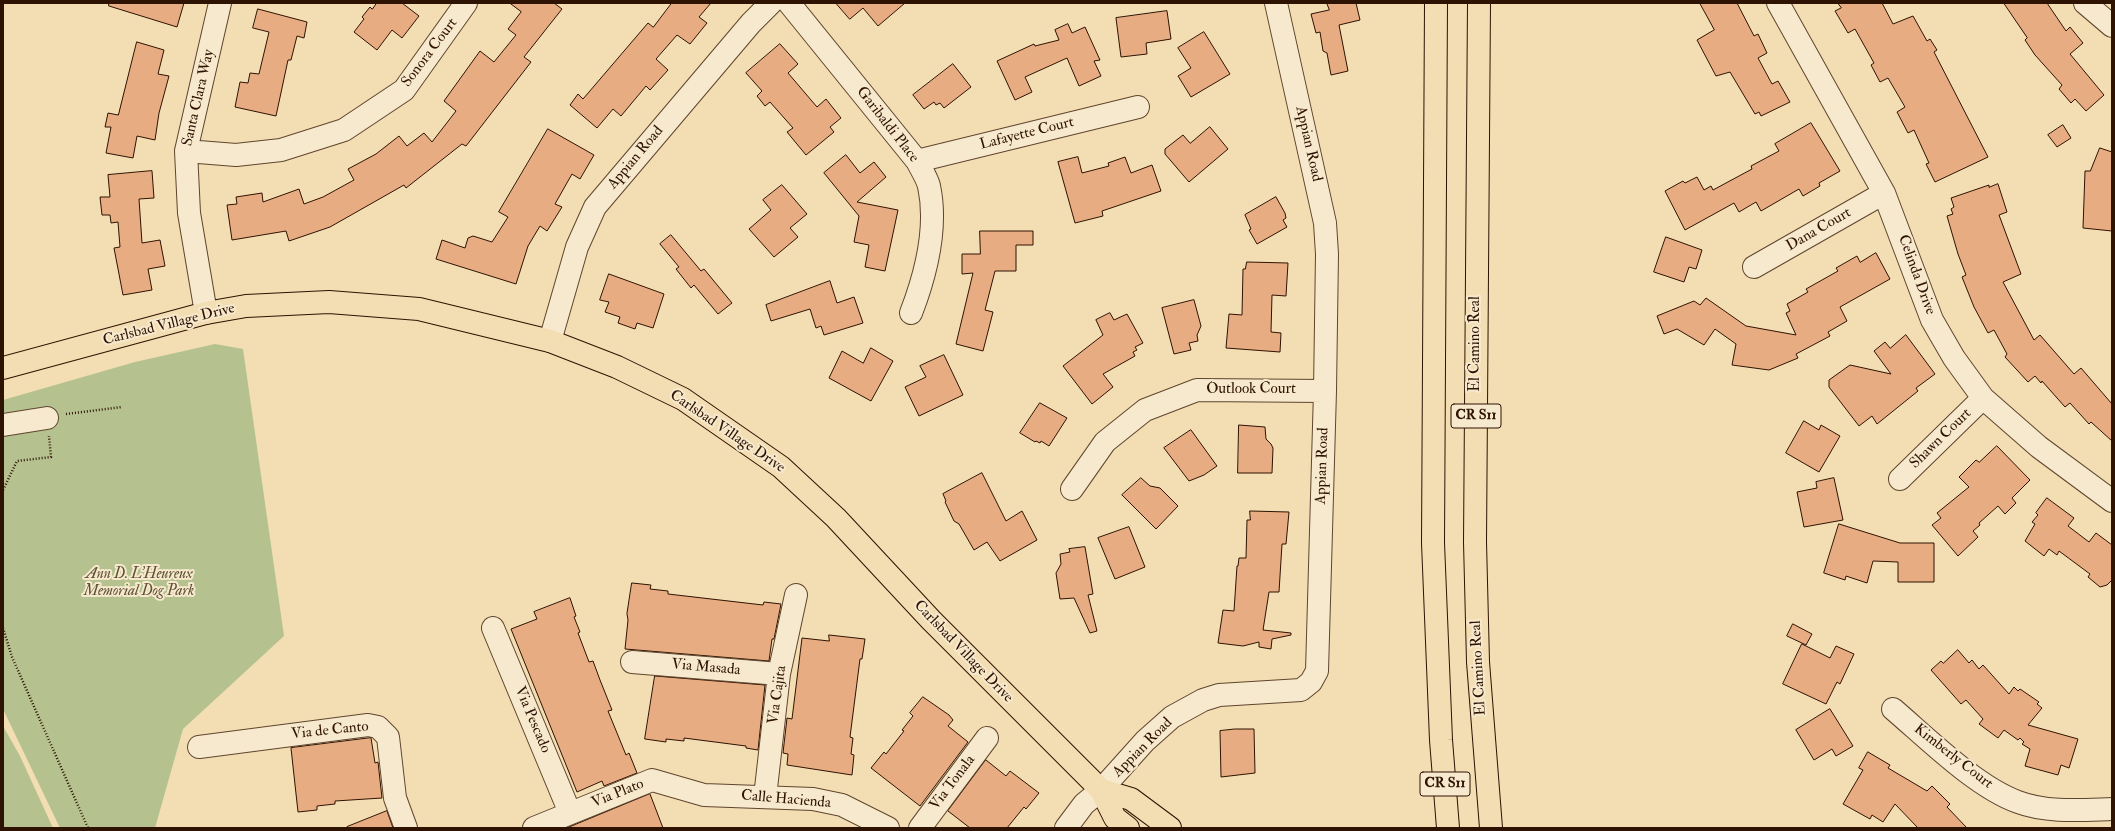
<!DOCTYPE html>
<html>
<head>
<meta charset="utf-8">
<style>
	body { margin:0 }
	#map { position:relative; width:2115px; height:831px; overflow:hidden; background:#f3ddb2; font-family:"IM FELL Double Pica",serif }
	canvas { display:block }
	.frame { position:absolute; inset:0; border:4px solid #2e1202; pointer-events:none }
</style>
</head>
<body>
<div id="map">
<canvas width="2115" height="831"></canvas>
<div class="frame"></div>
</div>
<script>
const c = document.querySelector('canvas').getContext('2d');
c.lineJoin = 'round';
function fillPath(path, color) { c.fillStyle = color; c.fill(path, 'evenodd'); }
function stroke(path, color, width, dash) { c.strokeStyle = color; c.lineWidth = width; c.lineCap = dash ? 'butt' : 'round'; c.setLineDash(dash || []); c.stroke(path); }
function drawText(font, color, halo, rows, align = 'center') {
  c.font = font + ' "IM FELL Double Pica",serif'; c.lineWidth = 4; c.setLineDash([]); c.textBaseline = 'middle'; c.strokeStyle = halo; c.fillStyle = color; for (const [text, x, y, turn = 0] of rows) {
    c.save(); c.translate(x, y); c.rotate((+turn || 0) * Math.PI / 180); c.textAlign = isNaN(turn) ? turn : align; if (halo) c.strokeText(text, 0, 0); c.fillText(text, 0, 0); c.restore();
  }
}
fillPath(new Path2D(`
	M215,344l28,5 41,287 -101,93 -28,99h-95l-57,-119v-309l132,-38z
	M3,726l17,30 33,72h-50z`), '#b5c290');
const building = new Path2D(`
	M109,3h75l-7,24 -68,-21z
	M377,3h25l17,13 -17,22 -10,-8 -15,20 -23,-18 10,-13 -2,-2 8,-10 2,2z
	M510,3h44l8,6 -38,48 7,5 -65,84 -4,-2 -56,44 -2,-3 -74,42 -41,14 -3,-10 -54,9 -5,-35 10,-1 -1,-7 26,-4 1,9 36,-13 5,15 19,-7 31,-17 -6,-11 28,-15 23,-18 8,10 17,-13 8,9 24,-31 -12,-10 36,-50 14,11 22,-27 -8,-6 13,-17z
	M672,3h39l-12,14 8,6 -17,21 -13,-9 -21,24 12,11 -18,20 -4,-4 -25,30 -8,-7 -16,19 -27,-23 8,-11 5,5 65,-76 5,4z
	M836,3h69l-27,23 -15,-18 -13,11z
	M1327,3h29l4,17 -21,5 9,46 -17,4 -4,-22 -4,-2 -3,-19 -4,1 -5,-19 18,-4z
	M1700,3h37l17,33 4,-2 9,19 -9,5 14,26 6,-3 12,21 -29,14 -2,-4 -4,2 -25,-42 -14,4 -19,-36 17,-10z
	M1838,3h44l11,21 20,-8 14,25 3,-2 7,11 -3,2 54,105 -53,25 -9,-18 3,-1 -15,-33 -6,3 -11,-21 8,-5 -17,-29 -8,4 -9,-17 3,-2 -19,-34 -7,4 -13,-22 6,-3z
	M2004,3h43l19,28 4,-4 13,16 -13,11 34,41 -18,16 -11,-12 -4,4 -12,-14 3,-4 -27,-30 -10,-15 2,-2z
	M258,9l49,13 -3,16 -7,-2 -6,24h-3l-12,56 -41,-9 5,-25 8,1 2,-10 9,1 10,-42 -16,-4z
	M1167,11l4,28 -25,4 1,11 -26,3 -5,-39z
	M1068,24l4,9 13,-6 15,33 -6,1 7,15 -22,10 -12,-28 -42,19 7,15 -17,8 -18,-39 37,-17 1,2 24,-6 -4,-10z
	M1204,32l26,42 -39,23 -13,-21 13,-8 -13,-20z
	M137,42l27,8 -6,24 11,2 -10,37 -4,27 -18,-4 -4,22 -27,-5 5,-26h-6l3,-14 10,2z
	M780,44l18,20 -10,9 29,34 9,-8 15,19 -11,9 4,5 -28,23 -19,-23 6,-4 -23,-26 -5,4 -8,-10 5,-5 -16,-18z
	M953,64l18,23 -27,21 -4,-5 -4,2 -2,-3 -10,7 -11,-14z
	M1811,123l29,48 -21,12 1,3 -17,10 -4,-7 -38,22 -5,-9 -17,10 -5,-9 -49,27 -20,-39 18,-10 2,2 12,-6 7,13 7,-4 2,4 39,-21 -1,-3 28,-15 -4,-7z
	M2063,125l8,13 -14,9 -9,-12z
	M1210,127l18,22 -39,33 -24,-28v-5l18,-14 7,8z
	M548,129l46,26 -14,24 -8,-5 -17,30 7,3 -15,24 -7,-5 -12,20 -12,38 -80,-25 6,-19 23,8 3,-10 5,-2 19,6 16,-25 -9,-5z
	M2100,148l12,4v79l-29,-3 2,-57h5z
	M846,155l14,18 14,-11 12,15 -29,25 41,8 -13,61 -20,-4 4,-22 -15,-3 5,-26 -35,-43z
	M1078,157l4,16 27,-7 -1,-3 17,-6 6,16 21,-8 9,26 -59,20 1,5 -28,7 -17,-61z
	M152,171l2,27 -15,1 3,44 18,-3 5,26 -17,3 4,21 -29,5 -9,-47 6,-1 -2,-25 -7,1 -1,-8h-8l-2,-18h10l-2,-22z
	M1998,184l9,28 -8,3 22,59 -18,8 31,58 6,-5 34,39 7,-6 31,36v37l-21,-19 -2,2 -19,-21 -5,4 -23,-26 -1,2 -6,-7 -7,6 -23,-25 2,-3 -13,-24 -6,3 -14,-26 -12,-30 4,-2 -8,-21 -11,-38 6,-2 -2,-5 3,-2 -3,-9 38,-13v2z
	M782,185l25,29 -17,14 8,9 -24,20 -25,-28 22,-19 -8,-10z
	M1276,197l9,16 1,5 -3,2 4,7 -30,17 -8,-14 2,-1 -6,-14z
	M980,231h53v14h-17v26h-21l-10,39 8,2 -10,39 -27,-7 17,-71 -11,1v-20h18z
	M671,235l30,36 3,-2 28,34 -14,11 -24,-29 -3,3 -15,-19 3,-2 -19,-23z
	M1666,237l36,13 -6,19 -7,-2 -5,15 -30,-10z
	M1876,253l14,26 -50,28 7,14 -19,11 2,4 -34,18 2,4 -29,12 -37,-5 4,-21 -21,-15 -11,16 -27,-16 -13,5 -7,-18 37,-15 6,4 6,-7 40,28 50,9 -10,-22 4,-2 -3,-7 21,-12 -2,-3 32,-18 -2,-3 21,-12 3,6z
	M1247,262l41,1 -2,33 -14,-1 -1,37 10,1 -1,19 -54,-4 3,-34 13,1 1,-46h2z
	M609,274l55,20 -11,34 -16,-5 -2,6 -17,-6 2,-6 -15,-5 4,-10 -9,-2z
	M830,281l7,22 17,-6 9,26 -39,12 -3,-9 -5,2 -6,-19 -39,12 -5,-16z
	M1194,300l7,26 -4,9 1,6 -9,2 2,7 -17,4 -12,-46z
	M1110,313l4,7 13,-6 16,29 -8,4 2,3 -4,2 2,4 -32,18 10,13 -21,17 -29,-38 40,-31 -7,-15z
	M1906,335l29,39 -19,14 2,3 -41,33 -5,-8 -13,10 -30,-39v-7l21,-15 41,9 -17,-23 11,-9 5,6z
	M871,348l22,13 -22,40 -42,-23 13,-27 21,12z
	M944,355l19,40 -44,21 -14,-29 21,-10 -6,-11z
	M1040,403l27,15 -18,28 -8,-5 -1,2 -4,-2 -1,1 -15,-9z
	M1804,421l15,9 2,-5 19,11 -21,36 -33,-19z
	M1239,425l26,2 1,12 5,5 2,4 -1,25h-34z
	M1191,430l26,36 -13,9 -15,6 -25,-33z
	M1997,446l33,34 -18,18 4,5 -11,11 -7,-8 -19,17 1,2 -7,6 5,6 -20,19 -26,-31 9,-7 -4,-5 32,-26 -10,-10 17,-17 3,2z
	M982,473l24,48 16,-10 15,29 -37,21 -13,-19 -13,8 -15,-26 -5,-3 -9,-19 1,-1 -3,-7z
	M1141,478l9,8 10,2 18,18 -22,23 -34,-34z
	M1834,478l9,42 -39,7 -7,-35 20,-4 -1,-6z
	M2047,498l27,20 -6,8 21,16 7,-9 16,12v35l-5,5 -7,2 -12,-10 2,-3 -31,-23 -2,4 -8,-6 -5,7 -19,-15 10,-17 -3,-2 6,-7 -2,-2z
	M1250,511l39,1 -3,32h-4l-3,48h-10l-6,38 28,3v2l-19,4 -1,10 -12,-2v-5l-16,4 -25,-3 5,-33 11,1 3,-45h1l1,-8h7l1,-38h3z
	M1839,524l61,19h34v39h-36v-20l-25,-1 -6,22 -21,-7 -1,4 -21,-7z
	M1129,527l16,40 -30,12 -17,-41z
	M1085,547l8,47 -5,1 9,36 -7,2 -16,-35 -14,1 -4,-26 5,-9 -1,-10 10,-2 -1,-3z
	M632,583l19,2 -1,4 18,2v3l95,11 1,-3 17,2 -7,35h-2l-3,22 -144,-12 3,-29 -1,-6z
	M570,598l6,18 -2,1 6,15 -2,1 11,29 4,-1 7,19 12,30 -4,1 18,44 3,-2 8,20 -33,13 -2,-5 -25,11 -66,-163 26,-10 -3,-7z
	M1793,624l19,10 -6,11 -19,-9z
	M829,635l36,4 -3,20h-2l-10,78 3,1 -2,16 3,1 -2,20 -65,-10 1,-11 -5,-1 4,-35 5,1 10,-81 27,3z
	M1802,644l28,14 6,-12 18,8 -14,30 -3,-2 -11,22 -43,-20z
	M1958,650l11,13 3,-3 7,9 4,-4 26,29 5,-7 4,4 2,-2 19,13 -2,2 5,4 -14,17 50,14 -9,29 -8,-3 -3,10 -33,-9 5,-17 -8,-5 2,-2 -4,-4 -2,2 -14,-10 -6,8 -19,-14 4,-5 -17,-19 -5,4 -30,-34 10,-9 2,2z
	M655,676l110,9 -7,65 -12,-2v-2l-62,-8v3l-18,-2v3l-21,-3z
	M923,697l26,18 4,5 -5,6 20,16 -48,64 -49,-38 13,-16 2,2 18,-23 -2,-1 11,-14 -3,-3z
	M1830,709l23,37 -17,10 -4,-7 -18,11 -18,-30z
	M1235,729h19l1,44 -34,4 -1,-46z
	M371,738l4,25 3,-1 4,36 -47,3v3l-18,2v4l-19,2 -7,-64z
	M1868,752l22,13 -2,3 39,23 5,-5 18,18 -3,3 20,21h-49l-23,-24 -12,18 -11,-7 -2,4 -27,-15 20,-34 -4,-2z
	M986,760l20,16 4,-5 29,22 -13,16 -2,-2 -17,21h-37l-22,-17z
	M650,794l13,34h-96z
	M387,811l6,17h-46v-1z`);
fillPath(building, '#e8ac82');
stroke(building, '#2e1202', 1);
const minor = new Path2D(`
	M789,3l128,158c4,8 10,17 12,25 9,42 -3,88 -18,127
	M1778,3l106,190 48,127 22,38 29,40 56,49 73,54
	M2085,3l27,23
	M186,151l50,4 45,-5 63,-20 60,-40 62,-87
	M917,161l221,-54
	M1754,267l130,-74
	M206,313l-17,-100 -3,-62 34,-148
	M550,341l27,-94 18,-40 156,-184 20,-20
	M3,425l44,-7
	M1900,479l83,-81
	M1072,489l33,-47 40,-32 52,-20 128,1
	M493,628l77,185
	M632,662l147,12
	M1893,709c34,29 83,78 125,93 29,11 63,8 94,7
	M199,747l169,-22 10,2 10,10 7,61 11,30
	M765,797l14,-123 17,-79
	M534,828l118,-48 52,15 109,4 29,6 46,23
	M920,828l67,-90
	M1066,828l18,-24 17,-14 44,-49 27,-24 31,-17 16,-5 82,-5 10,-8 6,-11 8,-280 2,-137 -2,-31 -49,-220`);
const major = new Path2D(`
	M1436,3l-3,540 8,197 7,88
	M1479,3l-4,539 3,120 13,166
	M3,368l203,-55 40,-7 83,-4 90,7 131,32 67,26 66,32 98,68 55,51 95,102 170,170 14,28 13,10
	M1101,790l30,9 39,29`);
stroke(minor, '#5f452e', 24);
stroke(major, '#2e1202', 24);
stroke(new Path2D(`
	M66,414l56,-7
	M3,490l14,-29 34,-4 -2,-21
	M3,628l9,29 76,171`), '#2e1202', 2.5, [1, 2]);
stroke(minor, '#f7e9cd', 22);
stroke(major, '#f3ddb2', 22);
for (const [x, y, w] of [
	[1476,416,50],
	[1445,784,50]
]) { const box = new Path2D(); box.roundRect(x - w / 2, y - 12, w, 24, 3); c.fillStyle = '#f7e9cd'; c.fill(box); stroke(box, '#2e1202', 1); }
drawText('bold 14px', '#2e1202', null, [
	["CR S11",1476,416],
	["CR S11",1445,784]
]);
drawText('15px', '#2e1202', '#f7e9cd', [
	["Sonora Court",430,53,-53],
	["Santa Clara Way",199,98,-77],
	["Garibaldi Place",887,125,52],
	["Lafayette Court",1027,134,-14],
	["Appian Road",1308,144,77],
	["Appian Road",636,158,-50],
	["Dana Court",1819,230,-30],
	["Celinda Drive",1916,275,70],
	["Carlsbad Village Drive",169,325,-14],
	["El Camino Real",1476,344,-90],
	["Outlook Court",1251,390],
	["Carlsbad Village Drive",727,432,34],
	["Shawn Court",1941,439,-44],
	["Appian Road",1323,466,-88],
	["Carlsbad Village Drive",963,652,46],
	["Via Masada",706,668,5],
	["El Camino Real",1479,668,-93],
	["Via Cajita",778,695,-82],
	["Via Pescado",532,720,67],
	["Via de Canto",330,731,-6],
	["Appian Road",1143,748,-45],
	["Kimberly Court",1953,757,38],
	["Via Tonala",953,783,-53],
	["Via Plato",618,794,-22],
	["Calle Hacienda",786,800,5]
]);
drawText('italic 15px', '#5d5034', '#f7e9cd', [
	["Ann D. L'Heureux",139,575],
	["Memorial Dog Park",139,592]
]);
</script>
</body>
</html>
